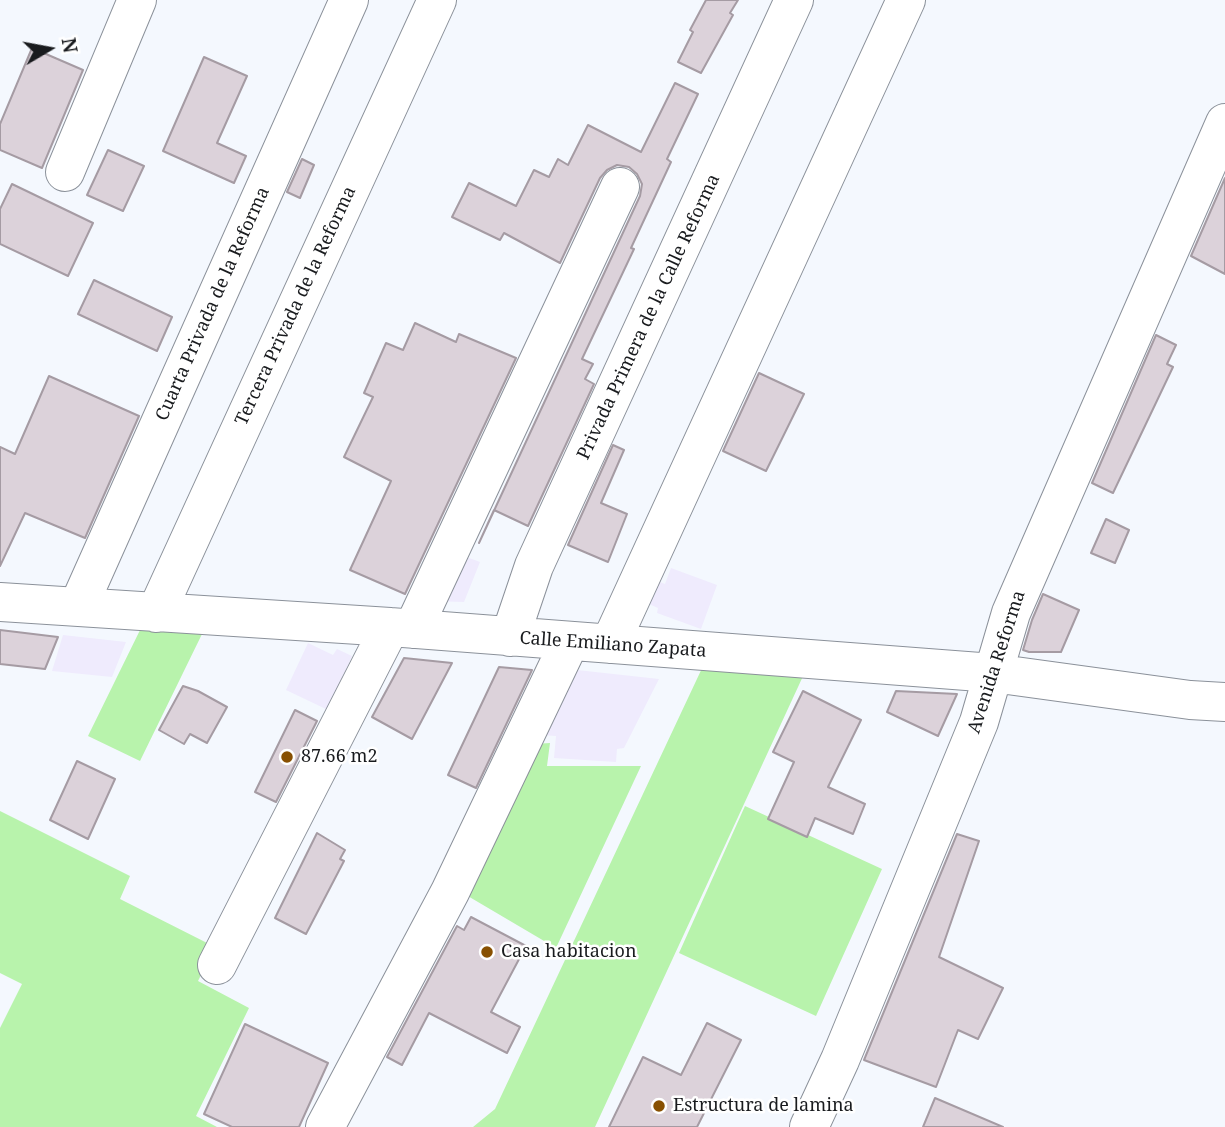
<!DOCTYPE html>
<html>
<head>
<meta charset="utf-8">
<style>
	body { margin:0 }
	#map { position:relative; width:1225px; height:1127px; overflow:hidden; background:#f4f8fe; font-family:"Noto Serif",serif }
	canvas { display:block }
	.north { position:absolute; left:14px; top:14px; width:70px; height:70px; -webkit-text-stroke:5px #fff; paint-order:stroke; rotate:80deg; font-size:19px; font-weight:700; line-height:28px; text-align:center; color:#191b1e }
	.north::after { content:''; display:block; margin:auto; width:24px; height:32px; background:#191b1e; clip-path:polygon(50% 0,100% 100%,50% 72%,0 100%) }
</style>
</head>
<body>
<div id="map">
<canvas width="1225" height="1127"></canvas>
<div class="north">N</div>
</div>
<script>
const c = document.querySelector('canvas').getContext('2d');
c.lineJoin = 'round';
function fillPath(path, color) { c.fillStyle = color; c.fill(path, 'evenodd'); }
function stroke(path, color, width, dash) { c.strokeStyle = color; c.lineWidth = width; c.lineCap = dash ? 'butt' : 'round'; c.setLineDash(dash || []); c.stroke(path); }
function drawText(font, color, halo, rows, align = 'center') {
  c.font = font + ' "Noto Serif",serif'; c.lineWidth = 5; c.setLineDash([]); c.textBaseline = 'middle'; c.strokeStyle = halo; c.fillStyle = color; for (const [text, x, y, turn = 0] of rows) {
    c.save(); c.translate(x, y); c.rotate((+turn || 0) * Math.PI / 180); c.textAlign = isNaN(turn) ? turn : align; if (halo) c.strokeText(text, 0, 0); c.fillText(text, 0, 0); c.restore();
  }
}
fillPath(new Path2D(`
	M453,552l27,10 -16,40 -33,-1z
	M671,568l46,17 -16,44 -44,-16 1,-5 -14,-6 8,-23 13,5z
	M63,635l63,7 -14,35 -60,-6z
	M308,643l25,12 4,-6 15,7 -24,54 -42,-20z
	M568,669l91,10 -35,69 -7,1 -1,13 -62,-4 2,-22 -18,-1z`), '#efebfd');
fillPath(new Path2D(`
	M143,624l60,8 -63,129 -52,-25z
	M704,664l100,10 -209,453h-122l22,-18z
	M550,743l-3,23h94l-85,182 -95,-56 73,-148z
	M745,806l137,63 -66,147 -137,-63z
	M0,811l130,65 -10,23 95,48 -17,34 51,27 -53,108 21,11h-217v-99l22,-44 -22,-11z`), '#b8f3ac');
const building = new Path2D(`
	M706,0h32l-8,13 3,2 -32,58 -23,-11 15,-30 -3,-2z
	M32,48l51,22 -41,98 -42,-18v-26z
	M204,57l43,19 -30,67 29,13 -12,27 -71,-32z
	M675,83l23,11 -31,65 4,3 -40,86 3,1 -52,110 11,5 -8,15 9,5 -66,142 -34,-16 -15,33 161,-347 2,-12 -5,-10 -8,-7 -12,-2 -10,5 -7,8 -40,85 -56,-30 -4,7 -48,-23 17,-34 47,23 18,-36 15,7 9,-18 10,6 20,-40 53,27z
	M108,150l36,16 -21,45 -36,-16z
	M302,159l12,6 -14,33 -13,-6z
	M1225,178v96l-34,-18z
	M12,184l81,39 -25,53 -68,-32v-35z
	M94,280l78,37 -15,34 -79,-37z
	M415,323l41,19 3,-8 57,24 -111,236 -55,-24 41,-89 -47,-24 29,-60 -9,-4 22,-50 17,7z
	M1156,335l20,10 -9,19 6,3 -60,126 -21,-10z
	M759,373l45,21 -38,77 -43,-20z
	M49,376l90,40 -54,122 -60,-25 -25,53v-119l15,7z
	M613,445l11,5 -23,53 26,11 -19,48 -40,-17z
	M1106,519l23,11 -14,33 -24,-10z
	M1043,594l36,16 -18,42h-32l-6,-2 9,-30z
	M0,630l58,7 -13,32 -45,-5z
	M404,658l48,5 -40,76 -40,-22z
	M499,667l33,3 -56,118 -28,-13z
	M183,686l15,5 29,16 -20,36 -17,-9 -6,10 -25,-14z
	M803,691l58,29 -33,67 37,17 -12,30 -38,-16 -8,19 -39,-18 26,-57 -21,-10z
	M896,691l61,3 -19,42 -51,-24z
	M295,710l22,11 -41,81 -21,-10z
	M77,761l38,18 -27,60 -38,-19z
	M317,833l28,17 -5,9 4,2 -38,73 -31,-16z
	M957,834l22,7 -40,116 64,31 -25,51 -20,-9 -22,57 -72,-27z
	M471,917l55,29 -35,66 29,15 -13,26 -78,-40 -27,52 -15,-8 70,-131 7,4z
	M707,1023l34,17 -44,87h-88l34,-70 38,18z
	M245,1024l83,39 -29,64h-67l-28,-13z
	M935,1098l68,29h-80z`);
fillPath(building, '#dcd2da');
stroke(building, '#a59ba3', 2);
const minor = new Path2D(`
	M65,172l72,-172
	M0,602l390,25 603,46 197,27 35,2
	M78,607l271,-607
	M156,613l281,-613
	M413,629l207,-442
	M510,637l24,-71 260,-566
	M610,644l296,-644
	M217,965l173,-338
	M325,1127l125,-235 120,-251
	M809,1127l31,-67 139,-338 32,-109 214,-490`);
stroke(minor, '#8b919a', 40);
stroke(minor, '#fff', 38);
for (const [x, y, r, color] of [
	[287,757,7,"#885002"],
	[487,952,7,"#885002"],
	[659,1106,7,"#885002"]
]) { const dot = new Path2D(); dot.arc(x, y, r, 0, 2 * Math.PI); c.fillStyle = color; c.fill(dot); stroke(dot, '#fff', 2.5); }
drawText('18px', '#191b1e', '#fff', [
	["Cuarta Privada de la Reforma",213,304,-66],
	["Tercera Privada de la Reforma",296,306,-65],
	["Privada Primera de la Calle Reforma",649,317,-65],
	["Calle Emiliano Zapata",613,645,4],
	["Avenida Reforma",997,662,-72]
]);
drawText('18px', '#191b1e', '#fff', [
	["87.66 m2",301,757],
	["Casa habitacion",501,952],
	["Estructura de lamina",673,1106]
], 'left');
</script>
</body>
</html>
